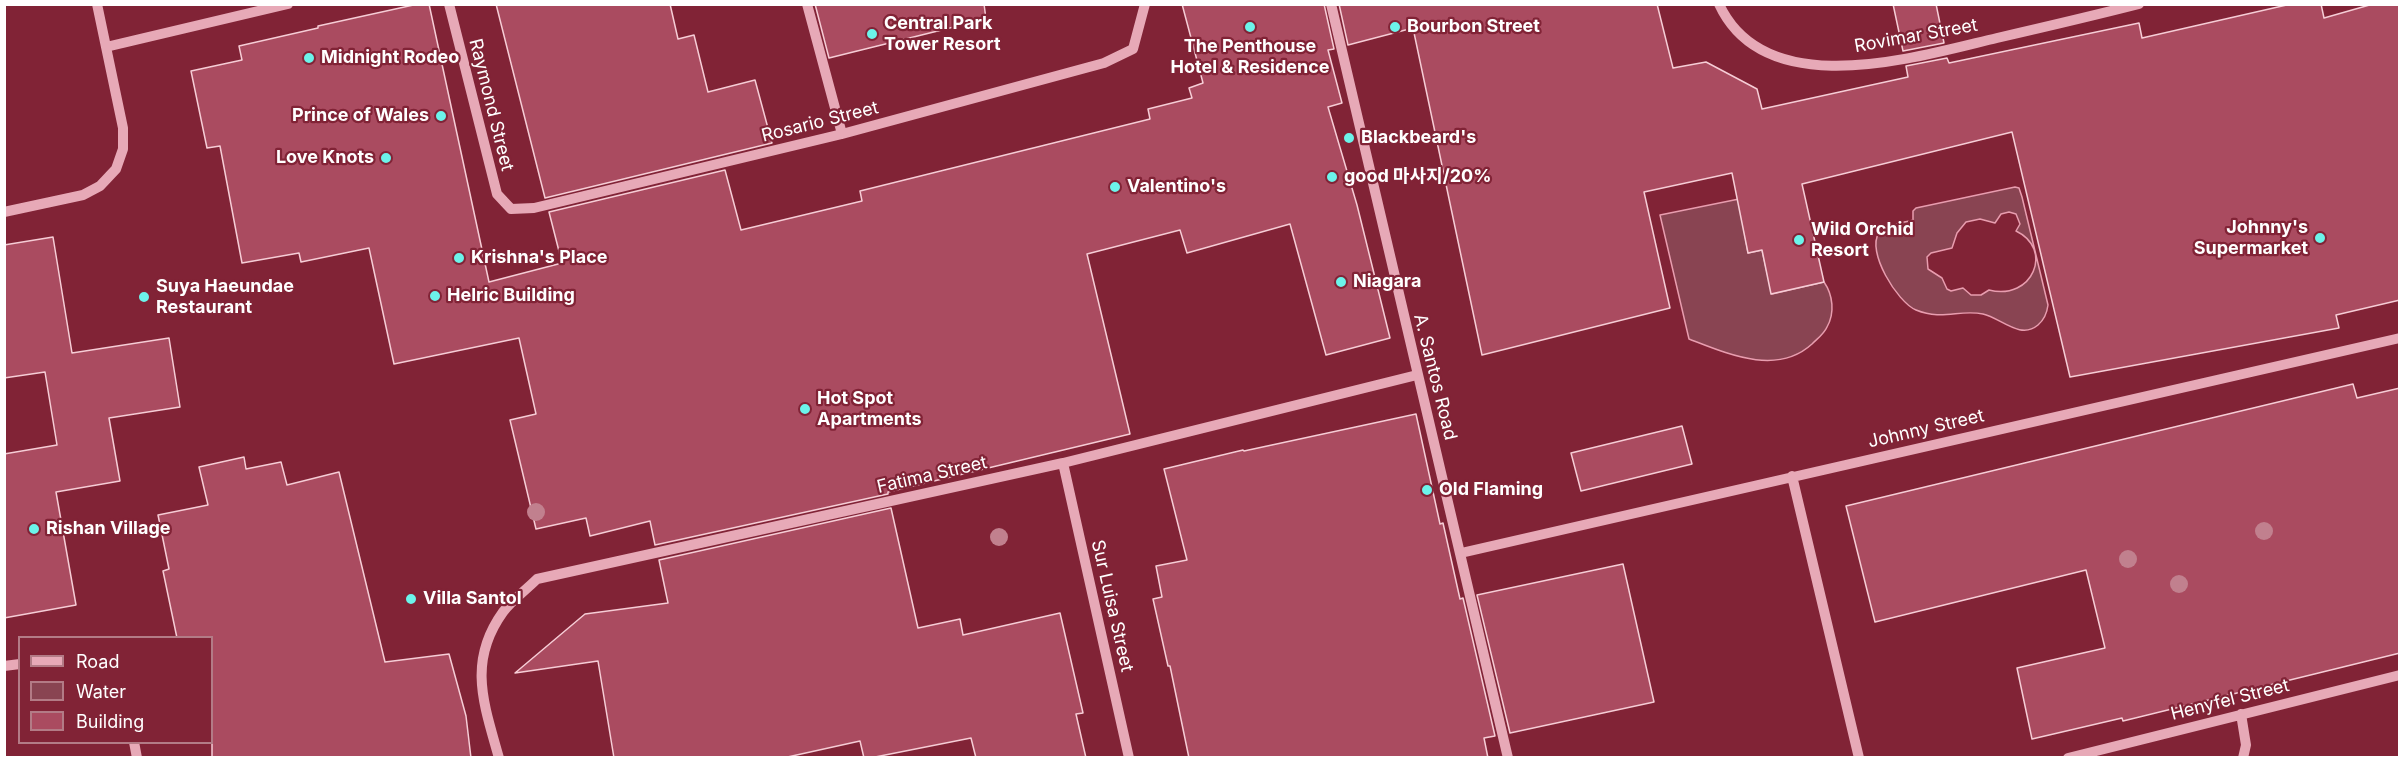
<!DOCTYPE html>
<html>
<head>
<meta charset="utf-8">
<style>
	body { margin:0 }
	#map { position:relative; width:2404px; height:762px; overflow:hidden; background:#812336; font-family:Inter,sans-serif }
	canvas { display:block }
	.frame { position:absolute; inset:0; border:6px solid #fff; pointer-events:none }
	.legend { position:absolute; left:18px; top:636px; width:195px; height:108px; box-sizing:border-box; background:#812336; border:2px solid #b37b86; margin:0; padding:8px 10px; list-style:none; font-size:18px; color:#fff }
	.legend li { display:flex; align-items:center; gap:12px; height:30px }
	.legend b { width:30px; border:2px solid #b37b86 }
</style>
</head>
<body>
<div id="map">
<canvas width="2404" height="762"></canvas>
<div class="frame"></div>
<ul class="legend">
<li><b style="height:8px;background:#e7a9b7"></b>Road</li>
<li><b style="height:16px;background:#894452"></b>Water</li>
<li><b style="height:16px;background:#aa4b60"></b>Building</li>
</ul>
</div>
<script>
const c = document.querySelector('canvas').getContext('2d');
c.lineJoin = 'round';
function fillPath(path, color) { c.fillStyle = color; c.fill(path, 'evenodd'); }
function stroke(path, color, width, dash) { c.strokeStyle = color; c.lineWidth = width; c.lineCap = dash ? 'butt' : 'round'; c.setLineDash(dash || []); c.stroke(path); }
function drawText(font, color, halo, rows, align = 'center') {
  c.font = font + ' Inter,"Noto Sans KR",sans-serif'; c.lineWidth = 4.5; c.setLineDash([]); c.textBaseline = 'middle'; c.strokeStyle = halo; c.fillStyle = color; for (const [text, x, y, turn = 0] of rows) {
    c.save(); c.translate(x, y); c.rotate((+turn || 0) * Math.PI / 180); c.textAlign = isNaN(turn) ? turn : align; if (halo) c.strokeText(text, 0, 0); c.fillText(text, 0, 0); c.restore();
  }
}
const water = new Path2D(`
	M2015,187l4,1 3,9 26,108c-1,8 -3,14 -10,20 -18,15 -37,-7 -55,-11 -24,-5 -40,7 -67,-4 -19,-8 -50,-59 -37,-77 7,-9 24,-10 34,-13v-9l3,-3zM2009,212l7,2 4,10 -4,7c38,18 17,70 -27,59l-8,5h-10l-8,-7 -12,3 -4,-2 -5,-11 -14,-9 -1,-12 4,-4 21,-5 5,-15 9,-11 14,-3 15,4 6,-9z
	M1739,199l9,54 14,-3 10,44 52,-12c9,13 11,31 3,45 -3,7 -9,11 -15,17 -35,32 -84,10 -123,-5l-29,-124z`);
fillPath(water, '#894452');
stroke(water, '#e89daf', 1.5);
const building = new Path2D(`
	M418,4h11l60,278 73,-19 -13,-51 176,-42 16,60 121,-29 -2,-10 290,-72 -2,-10 44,-11 -3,-10 14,-5 -21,-79h142l10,45 -6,1 14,53 -14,4 29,98 33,133 -64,17 -36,-131 -103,29 -7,-23 -93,24 43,180 -242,58v2l-233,51 -5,-24 -60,15 -4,-18 -50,11 -26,-109 26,-6 -17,-76 -125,26 -25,-116 -68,14 -2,-9 -57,10 -22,-117 -13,2 -16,-77 51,-11 -3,-14 79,-18v-2z
	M496,4h174l8,35 16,-4 14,57 47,-12 17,63 -227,55z
	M815,4h169l2,15 -157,39z
	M1339,4h318l16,64 33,-6 51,27 5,20 146,-32 -2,-11 41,-8 2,5 190,-40 3,15 149,-34h30l3,14 49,-14h27v296l-64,15 3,13 -269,49 -58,-245 -210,52 22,98 -53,12 -9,-44 -14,3 -16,-80 -88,19 26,116 -188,47 -69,-327 -65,17z
	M1893,4h43l8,39 -41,8z
	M53,237l19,116 97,-15 11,69 -71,11 11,63 -64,11 20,113 -72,13v-164l53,-9 -12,-73 -41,6v-133z
	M2353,384l4,14 43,-10v265l-277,68 -1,-3 -90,21 -15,-71 88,-20 -19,-78 -211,52 -29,-116z
	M1416,414l24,110 3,-1 17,76 3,-1 32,138 -11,2 4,20h-299l-19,-92h-2l-15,-67 9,-2 -6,-31 31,-6 -23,-91 79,-19 1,1z
	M1682,426l10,38 -111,27 -10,-38z
	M244,457l2,12 35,-7 6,23 52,-13 46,190 64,-8 17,62 5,42h-259v-120h-35l-14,-67 6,-2 -11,-54 50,-10 -9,-38z
	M891,508l27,120 42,-9 3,16 97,-22 23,100 -7,1 10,44h-110l-5,-20 -101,20h-6l-4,-17 -77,17h-169l-16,-97 -83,12 70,-59 83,-11 -9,-43z
	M1623,564l31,138 -144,31 -33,-138z`);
fillPath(building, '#aa4b60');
stroke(building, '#f6cdd6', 1.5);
stroke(new Path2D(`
	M449,4l48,190 14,15 23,-1 308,-74 262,-71 29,-14 12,-45
	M807,4l35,130
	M1331,4l177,754
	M1719,4c46,100 197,53 278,34 48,-11 95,-22 142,-34
	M106,47l182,-43
	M4,212l79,-17 17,-9 16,-17 7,-20v-21l-26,-124
	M1063,463l66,295
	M1792,476l67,282
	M1461,553l939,-215
	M4,666l16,-2
	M2241,714l5,31 -3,13
	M134,742l3,16
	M499,758c-15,-54 -32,-96 4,-146 9,-12 23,-22 34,-33l526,-116 354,-88
	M2068,758l332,-83`), '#e7a9b7', 10);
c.fillStyle = '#c1808e';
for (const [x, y] of [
	[536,512],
	[2264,531],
	[999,537],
	[2128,559],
	[2179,584]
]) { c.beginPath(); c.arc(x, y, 9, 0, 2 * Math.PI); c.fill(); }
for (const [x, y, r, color] of [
	[1250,27,6,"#6cf3ea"],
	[1395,27,6,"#6cf3ea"],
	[872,34,6,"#6cf3ea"],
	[309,58,6,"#6cf3ea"],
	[441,116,6,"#6cf3ea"],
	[1349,138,6,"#6cf3ea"],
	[386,158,6,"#6cf3ea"],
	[1332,177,6,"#6cf3ea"],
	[1115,187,6,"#6cf3ea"],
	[2320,238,6,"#6cf3ea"],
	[1799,240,6,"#6cf3ea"],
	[459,258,6,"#6cf3ea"],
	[1341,282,6,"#6cf3ea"],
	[435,296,6,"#6cf3ea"],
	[144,297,6,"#6cf3ea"],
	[805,409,6,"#6cf3ea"],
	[1427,490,6,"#6cf3ea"],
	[34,529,6,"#6cf3ea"],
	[411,599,6,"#6cf3ea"]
]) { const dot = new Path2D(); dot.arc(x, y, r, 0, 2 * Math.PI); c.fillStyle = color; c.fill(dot); stroke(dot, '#812336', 2); }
drawText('bold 18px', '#fff', '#812336', [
	["Central Park",884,24],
	["Tower Resort",884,45],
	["Bourbon Street",1407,27],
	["The Penthouse",1250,47,"center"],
	["Hotel & Residence",1250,68,"center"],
	["Midnight Rodeo",321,58],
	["Prince of Wales",429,116,"right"],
	["Blackbeard's",1361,138],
	["Love Knots",374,158,"right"],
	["good 마사지/20%",1344,177],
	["Valentino's",1127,187],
	["Johnny's",2308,228,"right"],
	["Supermarket",2308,249,"right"],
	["Wild Orchid",1811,230],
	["Resort",1811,251],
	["Krishna's Place",471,258],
	["Niagara",1353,282],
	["Suya Haeundae",156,287],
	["Restaurant",156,308],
	["Helric Building",447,296],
	["Hot Spot",817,399],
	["Apartments",817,420],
	["Old Flaming",1439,490],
	["Rishan Village",46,529],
	["Villa Santol",423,599]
], 'left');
drawText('18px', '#fff', '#812336', [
	["Rovimar Street",1916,36,-10],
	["Raymond Street",491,105,76],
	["Rosario Street",820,122,-14],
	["A. Santos Road",1435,377,76],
	["Johnny Street",1926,429,-13],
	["Fatima Street",932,475,-13],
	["Sur Luisa Street",1112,606,77],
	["Henyfel Street",2230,700,-14]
]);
</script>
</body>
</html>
